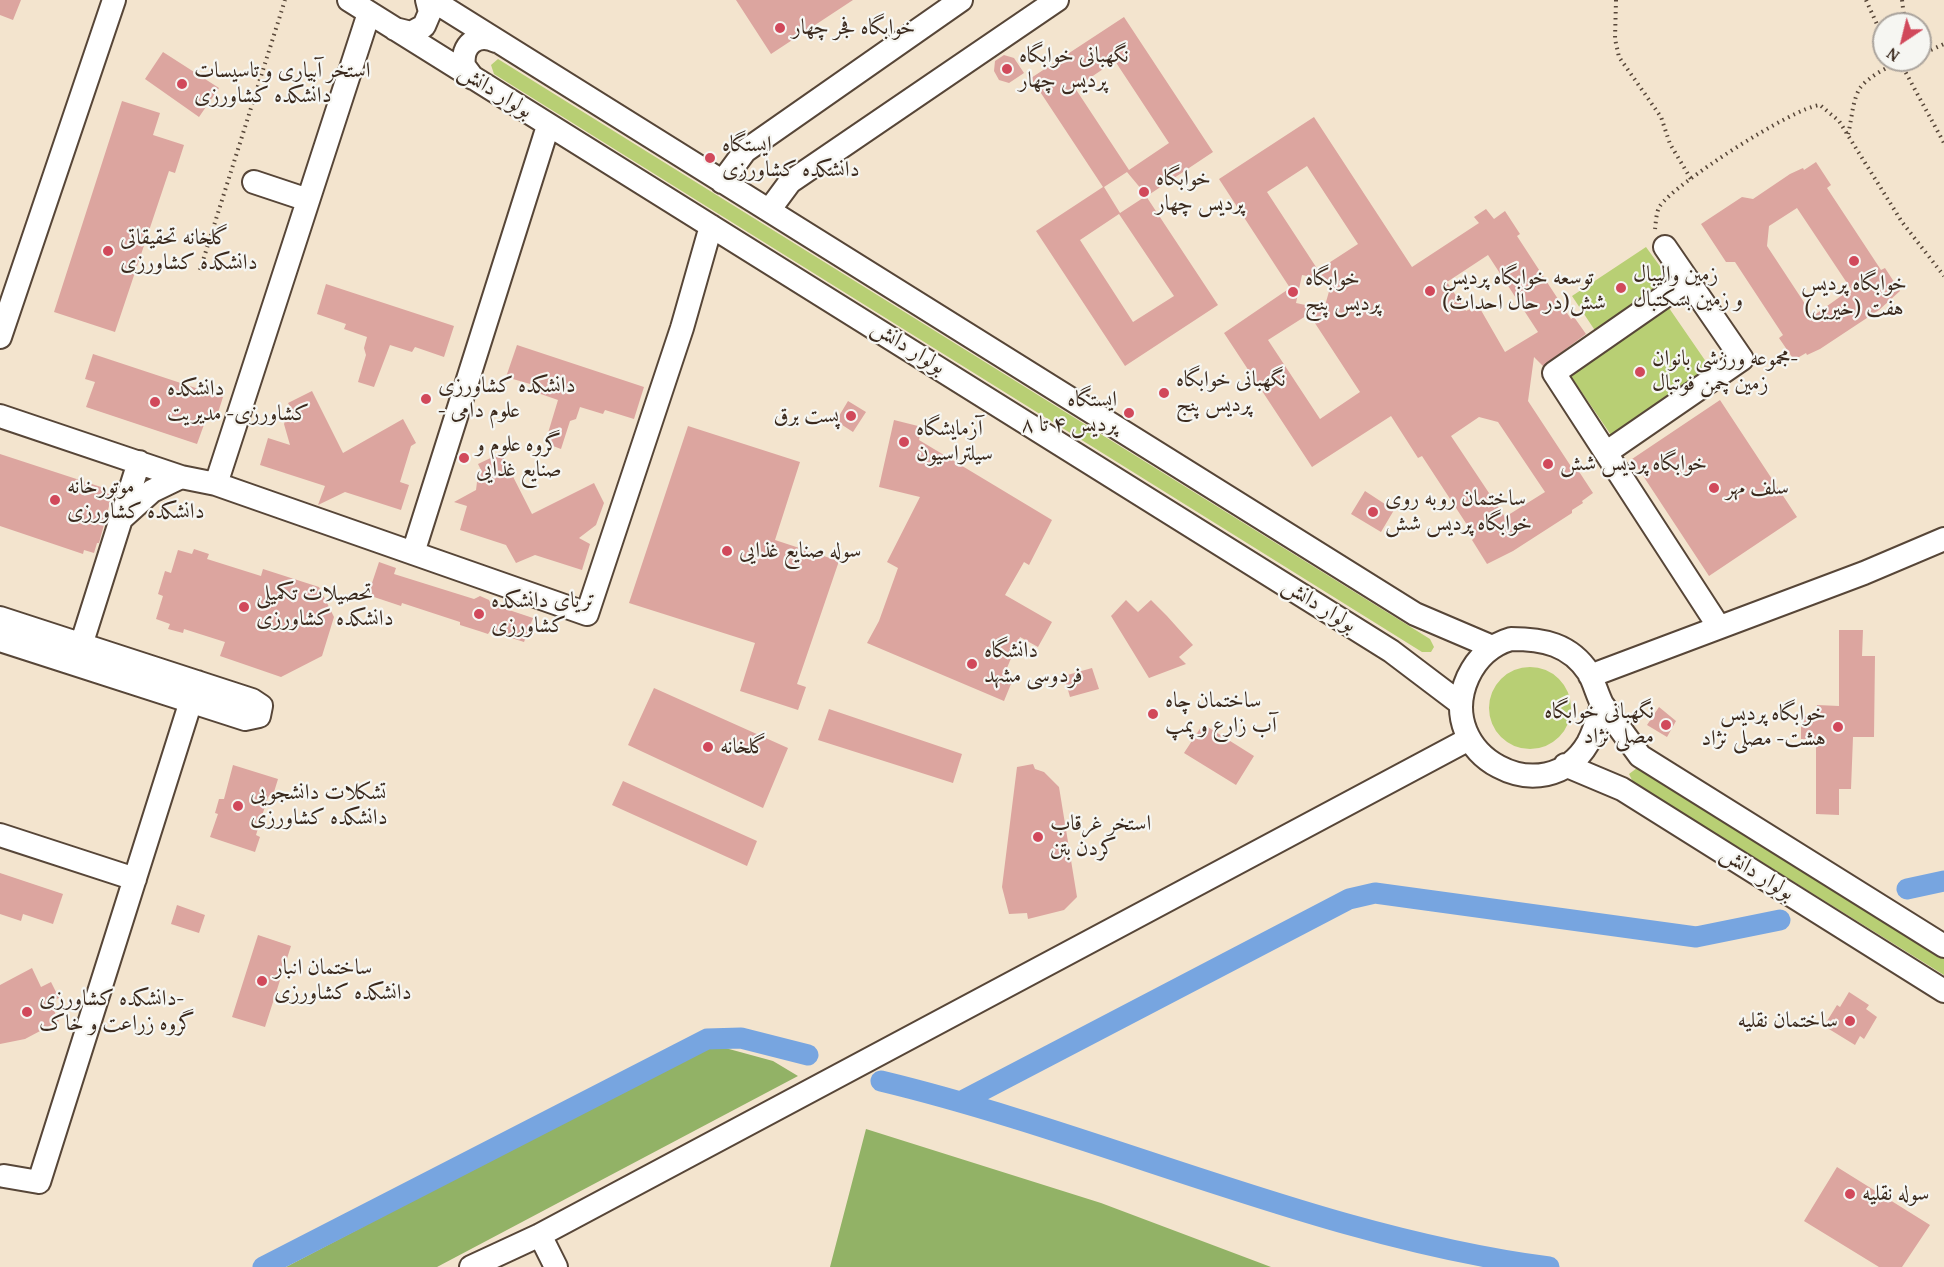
<!DOCTYPE html>
<html>
<head>
<meta charset="utf-8">
<style>
	body { margin:0 }
	#map { position:relative; width:1944px; height:1267px; overflow:hidden; background:#f3e4ce; font-family:"Gentium Book Plus",serif }
	canvas { display:block }
	.north { position:absolute; left:1872px; top:12px; width:60px; height:60px; box-sizing:border-box; background:#f6f6f2; border:2px solid #aba49d; border-radius:50%; rotate:215deg; font-size:16px; font-weight:700; line-height:24px; text-align:center; color:#3b2a1e }
	.north::after { content:''; display:block; margin:auto; width:21px; height:27px; background:#d1495b; clip-path:polygon(50% 0,100% 100%,50% 72%,0 100%) }
</style>
</head>
<body>
<div id="map">
<canvas width="1944" height="1267"></canvas>
<div class="north">N</div>
</div>
<script>
const c = document.querySelector('canvas').getContext('2d');
c.lineJoin = 'round';
function fillPath(path, color) { c.fillStyle = color; c.fill(path, 'evenodd'); }
function stroke(path, color, width, dash) { c.strokeStyle = color; c.lineWidth = width; c.lineCap = dash ? 'butt' : 'round'; c.setLineDash(dash || []); c.stroke(path); }
function drawText(font, color, halo, rows, align = 'center') {
  c.font = font + ' "Gentium Book Plus",Amiri,serif'; c.lineWidth = 4.5; c.setLineDash([]); c.textBaseline = 'middle'; c.strokeStyle = halo; c.fillStyle = color; for (const [text, x, y, turn = 0] of rows) {
    c.save(); c.translate(x, y); c.rotate((+turn || 0) * Math.PI / 180); c.textAlign = isNaN(turn) ? turn : align; if (halo) c.strokeText(text, 0, 0); c.fillText(text, 0, 0); c.restore();
  }
}
fillPath(new Path2D(`
	M498,59l932,580 4,8 -3,5h-9l-928,-578 -3,-9z
	M1646,247l24,33 -74,52 -24,-36z
	M1669,308l42,61 -100,66 -41,-60z
	M1489 708a41 41 0 1 1 82 0a41 41 0 1 1-82 0Z
	M1637,768l307,188v19l-311,-193 -4,-8z`), '#b8cf74');
fillPath(new Path2D(`
	M718,1046l55,15 25,15 -361,191h-151l407,-213z
	M866,1129l235,74 170,64h-441z`), '#92b266');
stroke(new Path2D(`
	M1907,889l37,-8
	M881,1081c224,54 440,156 668,186
	M962,1101l387,-202 26,-6 321,44 84,-17
	M263,1267l444,-228 34,-1 67,17`), '#77a5e0', 21);
fillPath(new Path2D(`
	M0,0h21l-8,20 -13,-5z
	M736,0h117l-82,54z
	M1124,17l89,135 -66,44 -20,-24 -23,15 16,26 26,-17 72,109 -93,61 -89,-135 67,-44 -72,-109zM1115,61l54,82 -40,27 -54,-82zM1119,214l55,82 -41,26 -53,-82z
	M163,52l56,36 -20,29 -54,-38z
	M1004,55l10,3 10,15 -15,10 -10,-3 -5,-9 1,-10z
	M122,101l38,12 -7,22 31,10 -9,28 -6,-2 -54,161 -61,-20z
	M1314,117l98,150 67,-44 -5,-6 12,-8 8,10 11,-8 15,23 -3,2 54,83 3,-2 12,17 -43,32 -9,-9 -6,44 46,70 4,-1 15,23 -11,8 1,2 -11,7v3l-59,38 -26,13 -15,-24 3,-3 -53,-81 -4,2 -27,-42 -79,51 -88,-134 66,-45 -71,-109zM1307,166l51,78 -40,26 -51,-78zM1488,255l50,77 -33,20 -27,-47 -12,6 -19,-29zM1302,275l30,6 -8,28 -28,-6zM1309,314l51,78 -40,27 -52,-79zM1479,417l19,5 47,70 -40,25 -54,-81z
	M1816,162l15,23 -4,3 54,82 4,-2 15,23 -21,19 -59,39 -13,6 -1,-2 -12,7 -15,-22 4,-3 -48,-73h-9l-25,-38 41,-27 11,2 37,-25 13,-6 1,2zM1797,208l54,81 -38,27 -46,-70 2,-20z
	M326,284l128,42 -10,31 -29,-10 -3,5 -22,-7 -16,42 -16,-5 8,-27 -2,-7 3,-11 -23,-8 2,-5 -29,-10z
	M517,345l127,42 -10,32 -29,-9 -2,4 -23,-7 -4,12 -6,2 -9,28 -16,-6 13,-43 -23,-8 2,-6 -31,-9z
	M93,354l130,43 -8,25 -9,-3 -9,25 -111,-37 9,-25 -10,-3z
	M312,391l31,62 60,-34 13,24 -5,3 -11,36 9,3 -8,25 -56,-18 -27,13 7,-19 -65,-21 8,-27 22,7 -6,-21 7,-16 -3,-5z
	M1720,400l77,117 -88,59 -77,-117z
	M848,401l18,11 -13,20 -17,-11z
	M894,420l28,7 -3,13 133,80 -23,45 -5,-3 -19,33 47,27 -14,25 -18,-10 -16,38 9,4 -9,22 -137,-58 12,-22 19,-53 -11,-6 33,-65 -41,-10z
	M688,426l112,36 -25,78 64,21 -42,123 9,3 -8,23 -58,-19 15,-48 -126,-40z
	M501,453l31,61 62,-31 10,20 -8,22 -17,13 11,6 -8,26 -47,-15 -19,8 -10,-18 -46,-15 7,-24 -13,-4 22,-12 2,-16 4,-2 -4,-8z
	M0,454l104,34 -1,4 9,3 -13,48h-2l-3,10 -10,-3 -1,4 -83,-28z
	M1365,491l29,19 -13,22 -30,-18z
	M194,549l15,5 -2,5 54,17 2,-7 56,18 15,30 -12,39 -41,21 -61,-21 5,-14 -41,-13 -1,4 -15,-4 2,-5 -14,-5 7,-23 -5,-2 7,-23 6,2 7,-23 14,4z
	M379,562l17,6 -2,6 80,25 6,-3 9,4 2,4 42,14 -9,24 -34,-11 -2,3 -9,-3 -19,-6v-3l-58,-19 -1,3 -33,-11z
	M1126,600l12,12 13,-12 16,16 26,29 -14,12 7,7 -37,14 -38,-62z
	M1839,630h24l-1,26h13l-1,81h-21l-2,52h-12v26l-23,-1v-75h-15v-23h15l1,-11 22,1z
	M1092,668l7,21 -29,8 -6,-21z
	M654,688l134,60 -25,60 -135,-63z
	M1659,707l17,14 -9,16 -20,-12z
	M829,709l133,45 -9,29 -135,-43z
	M1203,724l51,32 -18,29 -52,-32z
	M1033,764l2,5 9,3 15,15 18,110 -13,13 -36,9 -1,-6 -18,1 -7,-27 15,-120z
	M233,765l45,14 -4,13 -6,5 -12,38 4,2 -5,15 -45,-15 8,-23 -3,-1 4,-14h5z
	M623,781l134,60 -10,25 -135,-61z
	M0,873l63,21 -10,30 -30,-10 -2,7 -21,-7z
	M177,905l28,10 -6,18 -28,-9z
	M258,935l33,11 -26,81 -33,-10z
	M32,968l9,19 10,-5 8,16 -9,4 9,19 -34,18 -25,5v-59z
	M1849,992l20,13 -3,4 11,8 -13,22 -4,-3 -5,9 -31,-19 13,-21 3,2z
	M1837,1167l93,58 -28,42h-23l-75,-46z`), '#dca59f');
const minor = new Path2D(`
	M349,0l1042,651 70,53
	M432,0l983,614 75,32
	M395,29l16,4 13,-7 6,-14 -3,-12
	M473,78l-9,-12c-3,-21 13,-34 32,-25
	M254,182l54,18
	M722,182l23,-31 216,-151
	M770,209l20,-27 267,-182
	M1688,280l-134,93 165,254
	M0,337l114,-337
	M0,416l181,61 35,7 371,130 95,-286 29,-102
	M1607,452l135,-93 -77,-112
	M216,484l153,-471
	M122,518l30,-27 29,-14
	M413,553l135,-427
	M0,618l252,82 9,6 -2,10 -14,3 -245,-79
	M1511,639c32,0 59,5 78,34 5,9 8,21 13,31 -4,13 -7,26 -14,39 -42,72 -156,13 -120,-66 9,-19 22,-32 43,-38z
	M77,658l62,-196
	M1590,676l274,-103 80,-34
	M1602,704l38,52 304,190
	M1565,765l57,24 322,202
	M0,835l135,44
	M4,1176l35,6 158,-500
	M540,1235l16,32
	M471,1267l69,-32 929,-496`);
stroke(minor, '#574638', 26);
stroke(new Path2D(`
	M1616,0l-1,39 4,18 42,60 9,27 21,35
	M1866,0l18,40
	M1902,0l3,24
	M1920,55l24,-11
	M1900,62l44,81
	M1848,134c4,-14 4,-33 12,-46 9,-12 32,-24 45,-28
	M1655,229c1,-7 1,-17 5,-23 14,-22 134,-99 160,-101l19,16 63,101 42,54
	M200,270l85,-270`), '#574638', 4, [1.5, 4.5]);
stroke(minor, '#fff', 22);
for (const [x, y, r, color] of [
	[780,28,6,"#d1495b"],
	[1007,69,6,"#d1495b"],
	[182,84,6,"#d1495b"],
	[710,158,6,"#d1495b"],
	[1144,192,6,"#d1495b"],
	[108,251,6,"#d1495b"],
	[1854,261,6,"#d1495b"],
	[1621,288,6,"#d1495b"],
	[1430,291,6,"#d1495b"],
	[1293,292,6,"#d1495b"],
	[1640,372,6,"#d1495b"],
	[1164,393,6,"#d1495b"],
	[426,399,6,"#d1495b"],
	[155,402,6,"#d1495b"],
	[1129,413,6,"#d1495b"],
	[851,416,6,"#d1495b"],
	[904,442,6,"#d1495b"],
	[464,458,6,"#d1495b"],
	[1548,464,6,"#d1495b"],
	[1714,488,6,"#d1495b"],
	[55,500,6,"#d1495b"],
	[1373,512,6,"#d1495b"],
	[727,551,6,"#d1495b"],
	[244,607,6,"#d1495b"],
	[479,614,6,"#d1495b"],
	[972,664,6,"#d1495b"],
	[1153,714,6,"#d1495b"],
	[1666,725,6,"#d1495b"],
	[1838,727,6,"#d1495b"],
	[708,747,6,"#d1495b"],
	[238,806,6,"#d1495b"],
	[1038,837,6,"#d1495b"],
	[262,981,6,"#d1495b"],
	[27,1012,6,"#d1495b"],
	[1850,1021,6,"#d1495b"],
	[1850,1194,6,"#d1495b"]
]) { const dot = new Path2D(); dot.arc(x, y, r, 0, 2 * Math.PI); c.fillStyle = color; c.fill(dot); stroke(dot, '#f6f6f2', 2); }
drawText('22px', '#3b2a1e', '#f6f6f2', [
	["خوابگاه فجر چهار",792,28],
	["نگهبانی خوابگاه",1019,56],
	["پردیس چهار",1019,81],
	["استخر آبیاری و تاسیسات",194,71],
	["دانشکده کشاورزی",194,96],
	["ایستگاه",722,145],
	["دانشکده کشاورزی",722,170],
	["خوابگاه",1156,179],
	["پردیس چهار",1156,204],
	["گلخانه تحقیقاتی",120,238],
	["دانشکده کشاورزی",120,263],
	["زمین والیبال",1633,275],
	["و زمین بسکتبال",1633,300],
	["توسعه خوابگاه پردیس",1442,278],
	["شش(در حال احداث)",1442,303],
	["خوابگاه",1305,279],
	["پردیس پنج",1305,304],
	["خوابگاه پردیس",1854,284,"center"],
	["هفت (خیرین)",1854,309,"center"],
	["مجموعه ورزشی بانوان-",1652,359],
	["زمین چمن فوتبال",1652,384],
	["نگهبانی خوابگاه",1176,380],
	["پردیس پنج",1176,405],
	["دانشکده کشاورزی",438,386],
	["- علوم دامی",438,411],
	["دانشکده",167,389],
	["کشاورزی- مدیریت",167,414],
	["ایستگاه",1117,400,"right"],
	["پردیس ۴ تا ۸",1117,425,"right"],
	["پست برق",839,416,"right"],
	["آزمایشگاه",916,429],
	["سیلتراسیون",916,454],
	["گروه علوم و",476,445],
	["صنایع غذایی",476,470],
	["خوابگاه پردیس شش",1560,464],
	["موتورخانه",67,487],
	["دانشکده کشاورزی",67,512],
	["سلف مهر",1726,488],
	["ساختمان روبه روی",1385,499],
	["خوابگاه پردیس شش",1385,524],
	["سوله صنایع غذایی",739,551],
	["تحصیلات تکمیلی",256,594],
	["دانشکده کشاورزی",256,619],
	["تریای دانشکده",491,601],
	["کشاورزی",491,626],
	["دانشگاه",984,651],
	["فردوسی مشهد",984,676],
	["ساختمان چاه",1165,701],
	["آب زارع و پمپ",1165,726],
	["نگهبانی خوابگاه",1654,712,"right"],
	["مصلی نژاد",1654,737,"right"],
	["خوابگاه پردیس",1826,714,"right"],
	["هشت- مصلی نژاد",1826,739,"right"],
	["گلخانه",720,747],
	["تشکلات دانشجویی",250,793],
	["دانشکده کشاورزی",250,818],
	["استخر غرقاب",1050,824],
	["کردن بتن",1050,849],
	["ساختمان انبار",274,968],
	["دانشکده کشاورزی",274,993],
	["دانشکده کشاورزی-",39,999],
	["گروه زراعت و خاک",39,1024],
	["ساختمان نقلیه",1838,1021,"right"],
	["سوله نقلیه",1862,1194]
], 'left');
drawText('22px', '#3b2a1e', '#f6f6f2', [
	["بولوار دانش",495,92,32],
	["بولوار دانش",908,348,32],
	["بولوار دانش",1319,606,32],
	["بولوار دانش",1757,874,32]
]);
</script>
</body>
</html>
